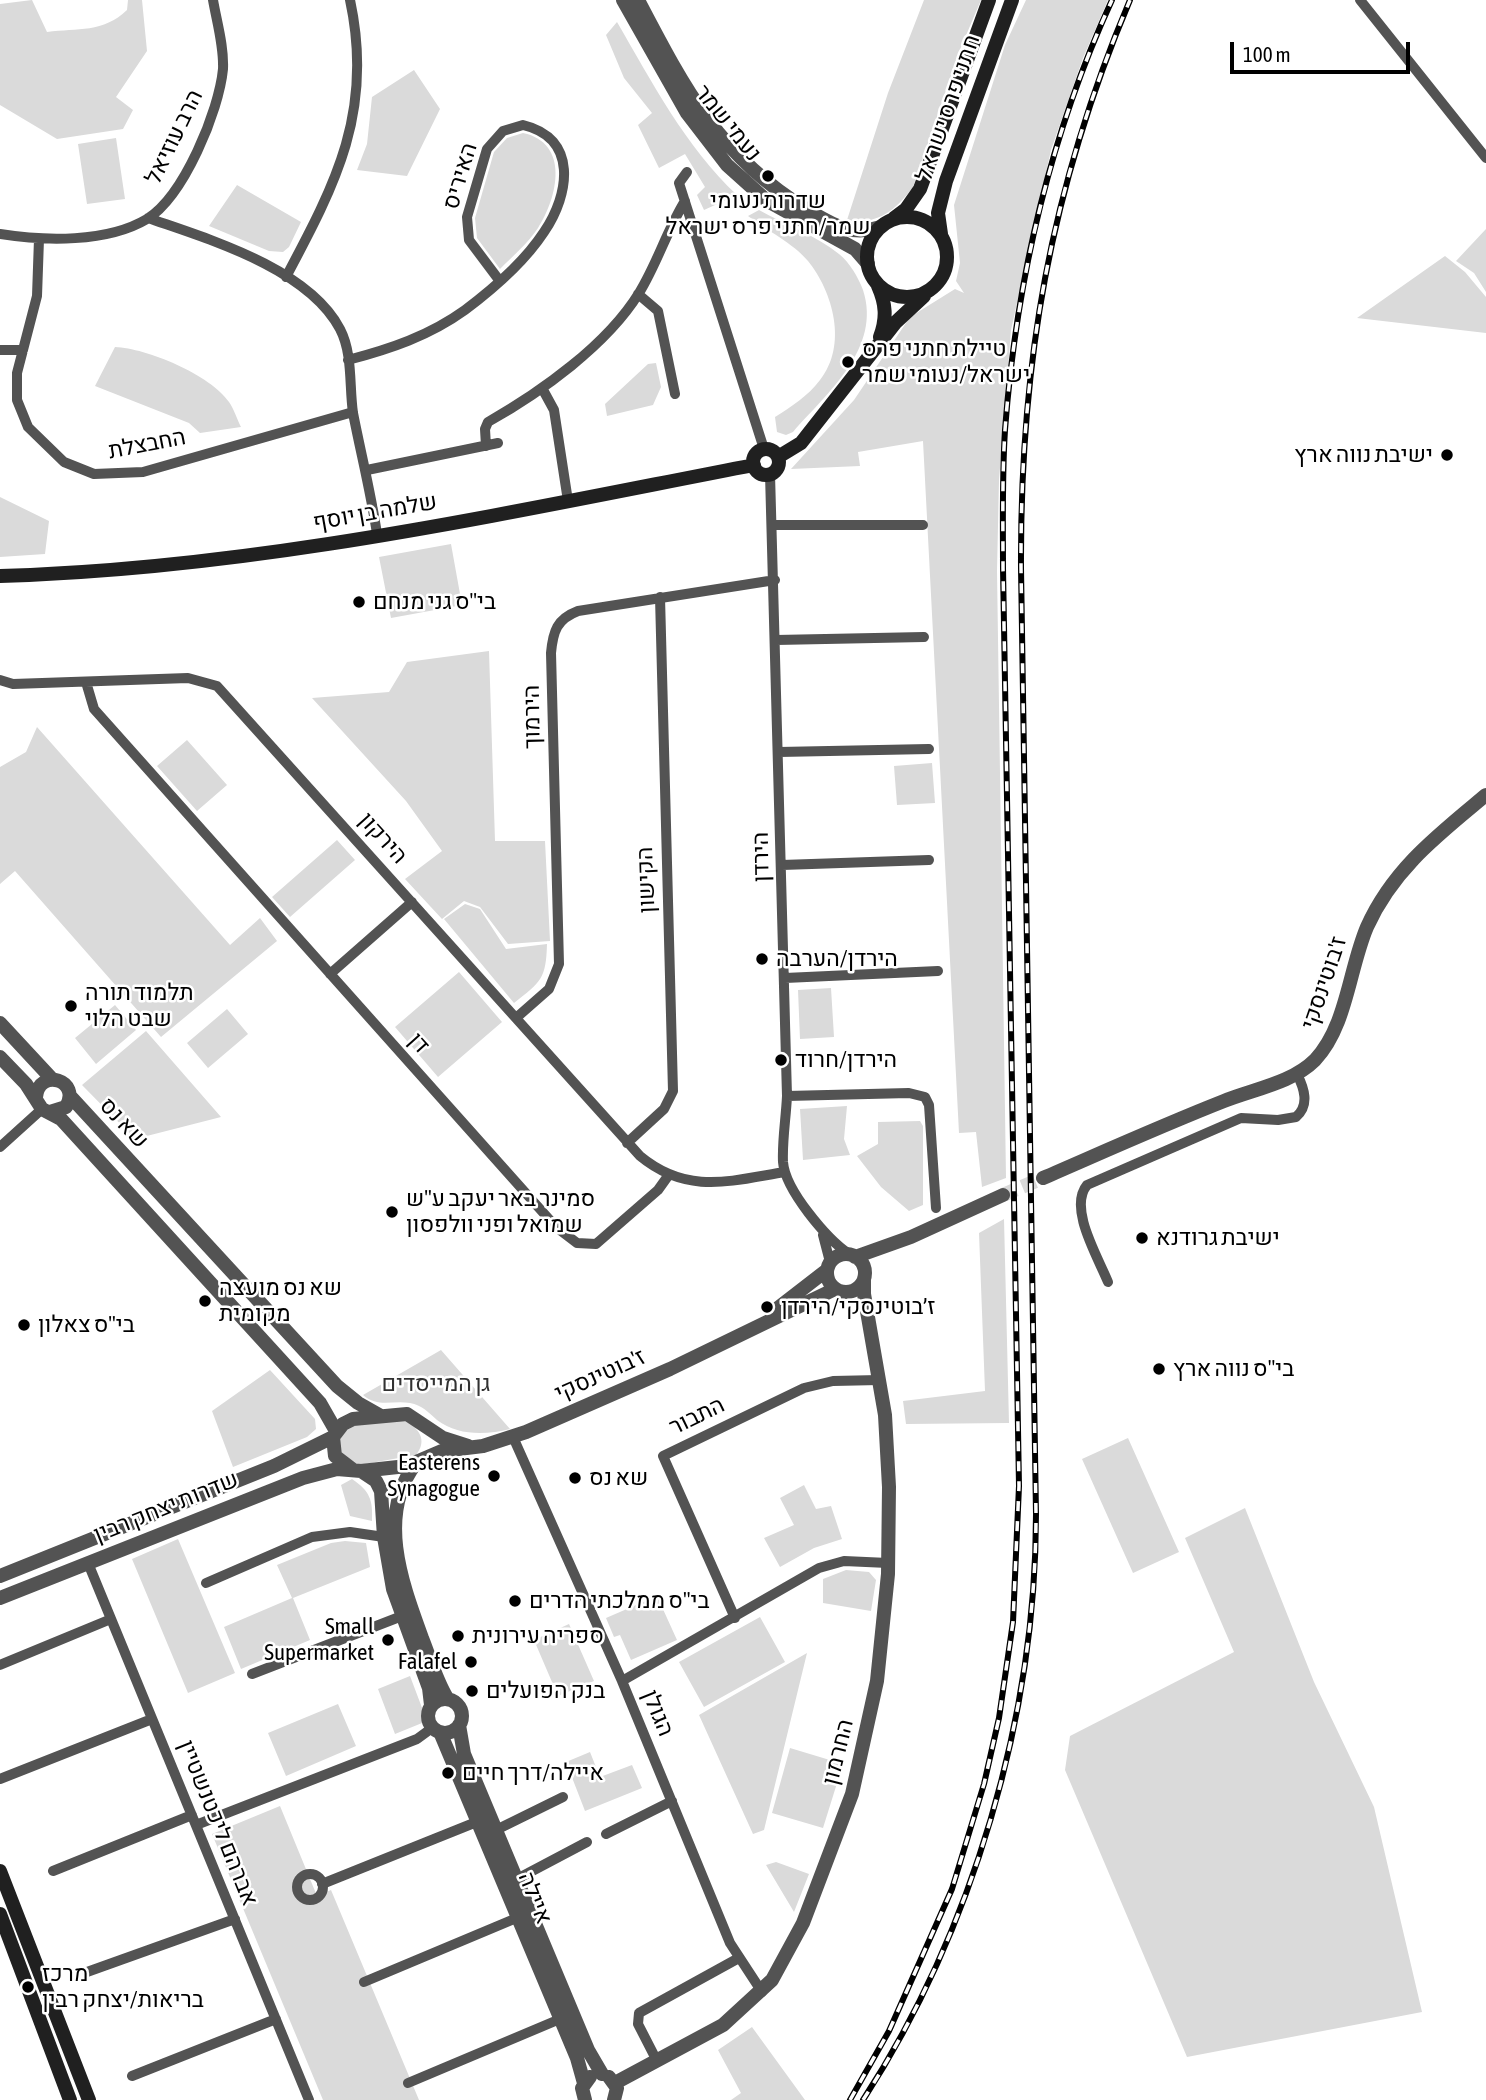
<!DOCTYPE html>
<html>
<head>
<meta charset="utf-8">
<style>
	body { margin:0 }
	#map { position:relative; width:1486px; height:2100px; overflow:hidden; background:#fff; font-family:"Asap Condensed",sans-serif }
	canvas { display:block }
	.scale { position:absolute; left:1230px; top:42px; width:180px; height:32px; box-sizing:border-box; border:4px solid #000; border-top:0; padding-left:9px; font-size:21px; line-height:24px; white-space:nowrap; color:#000; -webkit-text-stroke:5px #fff; paint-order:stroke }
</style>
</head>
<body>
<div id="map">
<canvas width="1486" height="2100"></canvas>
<div class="scale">100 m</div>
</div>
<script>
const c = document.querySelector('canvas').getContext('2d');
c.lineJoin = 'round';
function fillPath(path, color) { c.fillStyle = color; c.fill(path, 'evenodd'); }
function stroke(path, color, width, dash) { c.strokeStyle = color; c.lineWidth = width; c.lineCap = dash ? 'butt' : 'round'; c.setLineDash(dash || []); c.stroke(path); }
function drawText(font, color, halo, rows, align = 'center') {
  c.font = font + ' "Asap Condensed",Heebo,sans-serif'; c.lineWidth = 5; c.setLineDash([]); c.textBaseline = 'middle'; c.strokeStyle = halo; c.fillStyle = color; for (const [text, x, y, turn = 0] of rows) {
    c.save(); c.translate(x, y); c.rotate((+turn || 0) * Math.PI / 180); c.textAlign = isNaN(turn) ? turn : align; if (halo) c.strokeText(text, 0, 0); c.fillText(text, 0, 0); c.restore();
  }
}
fillPath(new Path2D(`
	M32,0l15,32c31,-4 56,1 80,-22l1,-10h14l5,51 -31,46 17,13 -10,19 -66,10 -57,-34v-101z
	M924,0h57l-22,52 -46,135c-18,24 -35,38 -66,33l41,-127z
	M1026,0h82l-25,58 -32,92 -40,180 -12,150 -2,91 9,607 -24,9 -6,-55 -17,1 -36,-692 -65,11 2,14 -69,3 63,-69 56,-83 45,-28 9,4 -8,-12 4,-18 -6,-58 51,-160z
	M617,22c35,60 68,124 120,173l-33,15 -7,-15 8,-8 -20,-33 -26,14 -21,-43 14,-12 -28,-35 -18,-43z
	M414,70l26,39 -33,67 -50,-6 10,-26 5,-47z
	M523,133c47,10 35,64 15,95 -10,15 -25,28 -38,41l-23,-31 -2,-20 19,-66 13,-14z
	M116,138l9,61 -38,5 -9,-60z
	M237,185l64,37 -12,25 -6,5 -14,-1 -60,-25z
	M759,210c25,14 58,26 80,44 11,9 19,23 24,36 19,58 -36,103 -70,142l-7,3 -9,-3 -2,-15c16,-10 33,-21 45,-37 28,-35 13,-88 -12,-119 -15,-18 -42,-31 -60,-45z
	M1486,229v63l-12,-19 -18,-12z
	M1445,256l20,16 21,25v36l-129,-15z
	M115,347c31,1 96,28 114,55 5,7 8,17 12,25l-41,6 -11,-10 -94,-37z
	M656,363l5,24 -8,18 -46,11 -2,-12 43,-40z
	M0,497l49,24 -4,33 -45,3z
	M451,544l11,61 -71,13 -12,-61z
	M489,651l6,190h50l5,100 -42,3 -28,-37 -16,-6 -22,18 -37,-40 37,-28 -36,-50 -94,-103 77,-6 18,-30z
	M37,727l193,218 30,-27 17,23 -116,96 -146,-166 -15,13v-117l26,-15z
	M187,740l40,45 -30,26 -40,-45z
	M932,763l3,40 -38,2 -3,-39z
	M337,840l18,20 -65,57 -18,-20z
	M465,904l15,5 26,40 41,-5c-1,35 -6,38 -33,59l-70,-84z
	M459,972l43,50 -64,55 -43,-50z
	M831,988l3,49 -34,2 -2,-49z
	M115,1005l21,25 -40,34 -21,-26z
	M227,1009l21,25 -40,34 -21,-25z
	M146,1031l75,86 -86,22 -53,-54z
	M847,1106l-3,33 6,16 -47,5 -3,-51z
	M920,1121l3,5v79l-14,6 -28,-24 -24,-31 21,-12v-22z
	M1004,1219l5,204 -103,1 -3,-23 82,-10 -6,-158z
	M441,1350l69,79c-24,6 -52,7 -73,-9 -9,-8 -15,-15 -27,-17 -18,-3 -32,5 -47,-8z
	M270,1370l45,49 1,10 -9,8 -74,30 -21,-56z
	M404,1420c15,8 24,20 12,35l-57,10 -7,-1 -13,-11v-19l14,-9z
	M1128,1438l51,114 -46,21 -51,-114z
	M352,1479c18,12 21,21 20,42l-22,-5 -9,-31z
	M804,1485l12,24 15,-3 11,33 -28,9 -34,19 -16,-29 30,-13 -14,-27z
	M1245,1508l69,174 60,125 48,205 -235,45 -122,-287 5,-34 164,-84 -49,-114z
	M178,1539l57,134 -47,20 -56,-134z
	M345,1541l21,2 4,24 -77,31 17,42 -69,29 -17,-42 68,-29 -15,-33 54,-22z
	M846,1570l23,2 7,8 -5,31 -48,-8v-24z
	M657,1596l20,44 -46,20 -11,-25 -6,2 -8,-19z
	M760,1617l25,45 -81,45 -25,-45z
	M569,1624l25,57 -36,15 -24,-56z
	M807,1653l-43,177 -11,4 -54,-119z
	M410,1676l17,45 -32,13 -17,-45z
	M338,1704l18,42 -70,30 -18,-43z
	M790,1748l53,16 -20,64 -51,-15z
	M590,1752l10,25 32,-12 10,23 -57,23 -19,-49z
	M280,1806l37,90 14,-6 88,210h-96l-111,-266z
	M776,1862l33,12 -15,38 -28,-47z
	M752,2027l53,73h-74l10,-7 -23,-43z`), '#dadada');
stroke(new Path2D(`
	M1003,1195l40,-17`), '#d9d9d9', 14, [14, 7]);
stroke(new Path2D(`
	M1360,0l126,158
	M687,172l-8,11 85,266
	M148,218c60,21 160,50 192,111 13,25 9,56 13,84 8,41 18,80 24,121
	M0,234c44,7 107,9 147,-15 37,-23 72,-108 76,-150 1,-23 -6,-46 -10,-69
	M39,239l-2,57 -20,77v27l11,27 36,35 30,12 49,-2 210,-60
	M286,277c50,-94 88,-166 64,-277
	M638,294l20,17 17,83
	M0,350h23
	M348,360c42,-11 81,-24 117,-50 28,-21 60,-49 79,-78 26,-38 34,-94 -21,-107l-20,6 -16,18 -20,68 2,23 30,40
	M542,388l12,22 14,91
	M486,446l-1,-17 3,-7c53,-30 119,-77 151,-129 18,-29 28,-63 46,-92
	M367,470l131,-27
	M770,474l17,622c-1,22 -5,45 -4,66 2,28 44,77 66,92
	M774,525h149
	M776,640l148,-3
	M0,680l13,4 175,-6 29,8 423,470c47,39 90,25 145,16
	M86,682l8,27 462,518 21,16 19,1 62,-54 10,-14
	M779,752l150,-3
	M782,865l147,-5
	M330,974l82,-72
	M785,978l153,-7
	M516,1018l33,-29 10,-25 -8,-311c2,-22 6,-34 27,-42l197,-31
	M787,1096l122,-3 16,4 4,8 7,103
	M627,1143l37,-34 9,-18 -13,-494
	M0,1147l42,-38
	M823,1235l7,27
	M1108,1282c-10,-25 -40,-74 -21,-97l154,-67 37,2 18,-3c14,-12 8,-29 1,-43
	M513,1437l109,244 108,262 32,49
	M88,1563l221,537
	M206,1583l106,-46 38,-5 34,5
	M735,1618l-72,-162 141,-68 29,-7 46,-1
	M0,1665l111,-46
	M252,1674l150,-58
	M622,1681l197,-113 25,-7 44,2
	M0,1779l152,-60
	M196,1825l221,-86 15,-11
	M496,1830l67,-33
	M606,1834l66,-33
	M53,1871l139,-56
	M297 1887a13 13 0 1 1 26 0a13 13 0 1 1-26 0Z
	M517,1879l70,-37
	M322,1884l157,-63
	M87,1972l148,-53
	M364,1982l155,-65
	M657,2061l-19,-37 1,-11 98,-54
	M132,2076l144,-57
	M408,2083l152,-64`), '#535353', 10);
stroke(new Path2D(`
	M623,0l64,113 40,52 39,35 89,49 13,15
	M638,0c46,88 81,156 168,209 25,15 45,28 74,18
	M0,1023l52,56
	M0,1057l26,27 16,25 19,10 259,284 16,28
	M70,1096l267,290 21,17 23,13
	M36,1097c3,-30 46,-17 30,10l-16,5
	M1043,1178c60,-26 120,-53 181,-77 30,-12 68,-18 91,-41 32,-34 34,-91 52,-133 26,-58 71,-92 119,-132
	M827 1273a19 19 0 1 1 38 0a19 19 0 1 1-38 0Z
	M855,1257l56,-20 92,-42
	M774,1311l53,-41
	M416,1463c-40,52 -14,120 6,175 8,20 14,42 25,60
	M352,1469l-17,-13 -2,-19 10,-13 10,-5 54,-5 36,24 25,8
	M361,1471l15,10 5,10 3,46 9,52 36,99 2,17
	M0,1576l274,-110 59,-29
	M0,1598l303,-120 34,-9 24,2 46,-5 35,-15 41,-5 43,-14 144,-63 165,-80
	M428 1716a17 17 0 1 1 34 0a17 17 0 1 1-34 0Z
	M459,1725l5,29 124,296 14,24
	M440,1732l137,326 7,25
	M609,2077l8,11 -3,12
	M615,2083l108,-58 49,-45 31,-57 49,-129 25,-113 11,-107 1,-87 -4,-72 -21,-121v-15
	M585,2100l-3,-12 8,-11`), '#535353', 14);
stroke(new Path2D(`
	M867 257a40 40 0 1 1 80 0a40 40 0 1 1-80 0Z
	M894,218l12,-9 14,-20 69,-189
	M941,234l-3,-21 8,-32 66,-181
	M878,286c8,18 9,32 2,51
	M753 462a13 13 0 1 1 26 0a13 13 0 1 1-26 0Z
	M778,457l23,-14 95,-121 28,-26
	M0,576c254,-7 505,-63 754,-111
	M0,1871l89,229
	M0,1914l70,186`), '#202020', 14);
const rail = new Path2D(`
	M850,2100l39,-69 63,-142 32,-105 15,-66 14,-96 6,-136 -16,-918c0,-46 -1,-92 2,-138 11,-147 45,-295 107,-430
	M863,2100c110,-170 173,-384 173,-586l-15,-946c-1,-205 29,-379 109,-568`);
stroke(rail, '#000', 6);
stroke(rail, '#fff', 3.5, [10]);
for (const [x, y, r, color] of [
	[768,176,7,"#000"],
	[848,362,7,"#000"],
	[1447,455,7,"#000"],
	[359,602,7,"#000"],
	[762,959,7,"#000"],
	[71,1006,7,"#000"],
	[781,1060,7,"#000"],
	[392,1212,7,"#000"],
	[1142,1238,7,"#000"],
	[205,1301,7,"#000"],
	[767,1307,7,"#000"],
	[24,1325,7,"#000"],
	[1159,1369,7,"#000"],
	[494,1476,7,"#000"],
	[575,1478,7,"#000"],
	[515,1601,7,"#000"],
	[458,1636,7,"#000"],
	[388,1640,7,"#000"],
	[471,1662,7,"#000"],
	[472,1691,7,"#000"],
	[448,1773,7,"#000"],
	[28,1987,7,"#000"]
]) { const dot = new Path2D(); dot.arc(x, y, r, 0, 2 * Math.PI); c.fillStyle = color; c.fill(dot); stroke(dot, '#fff', 2.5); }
drawText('23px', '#000', '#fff', [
	["חתני פרס ישראל",948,108,-71],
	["נעמי שמר",728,123,51],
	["הרב עוזיאל",174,137,-64],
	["האיריס",460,176,-73],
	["החבצלת",147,444,-11],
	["שלמה בן יוסף",375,512,-10],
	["הירמוך",532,717,-91],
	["הירקון",383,838,48],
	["הירדן",761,857,-91],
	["הקישון",646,880,-92],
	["ז'בוטינסקי",1324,983,-71],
	["דן",419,1043,48],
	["שא נס",124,1123,47],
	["ז'בוטינסקי",600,1375,-24],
	["התבור",697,1416,-26],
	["שדרות יצחק רבין",166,1507,-22],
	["הגולן",658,1713,68],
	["החרמון",838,1752,-76],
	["אברהם ליכטנשטיין",218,1823,68],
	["איילה",535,1898,68]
]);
drawText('23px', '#000', '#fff', [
	["שדרות נעומי",768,201,"center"],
	["שמר/חתני פרס ישראל",768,227,"center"],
	["טיילת חתני פרס",862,349],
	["ישראל/נעומי שמר",862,375],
	["ישיבת נווה ארץ",1433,455,"right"],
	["בי\"ס גני מנחם",373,602],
	["הירדן/הערבה",776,959],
	["תלמוד תורה",85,993],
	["שבט הלוי",85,1019],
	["הירדן/חרוד",795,1060],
	["סמינר באר יעקב ע\"ש",406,1199],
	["שמואל ופני וולפסון",406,1225],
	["ישיבת גרודנא",1156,1238],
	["שא נס מועצה",219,1288],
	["מקומית",219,1314],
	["ז׳בוטינסקי/הירדן",781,1307],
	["בי\"ס צאלון",38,1325],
	["בי\"ס נווה ארץ",1173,1369],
	["Easterens",480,1463,"right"],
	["Synagogue",480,1489,"right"],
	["שא נס",589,1478],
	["בי\"ס ממלכתי הדרים",529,1601],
	["Small",374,1627,"right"],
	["Supermarket",374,1653,"right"],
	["ספריה עירונית",472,1636],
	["Falafel",457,1662,"right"],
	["בנק הפועלים",486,1691],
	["איילה/דרך חיים",462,1773],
	["מרכז",42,1974],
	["בריאות/יצחק רבין",42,2000]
], 'left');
drawText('23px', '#313131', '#fff', [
	["גן המייסדים",436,1384]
]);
</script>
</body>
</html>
